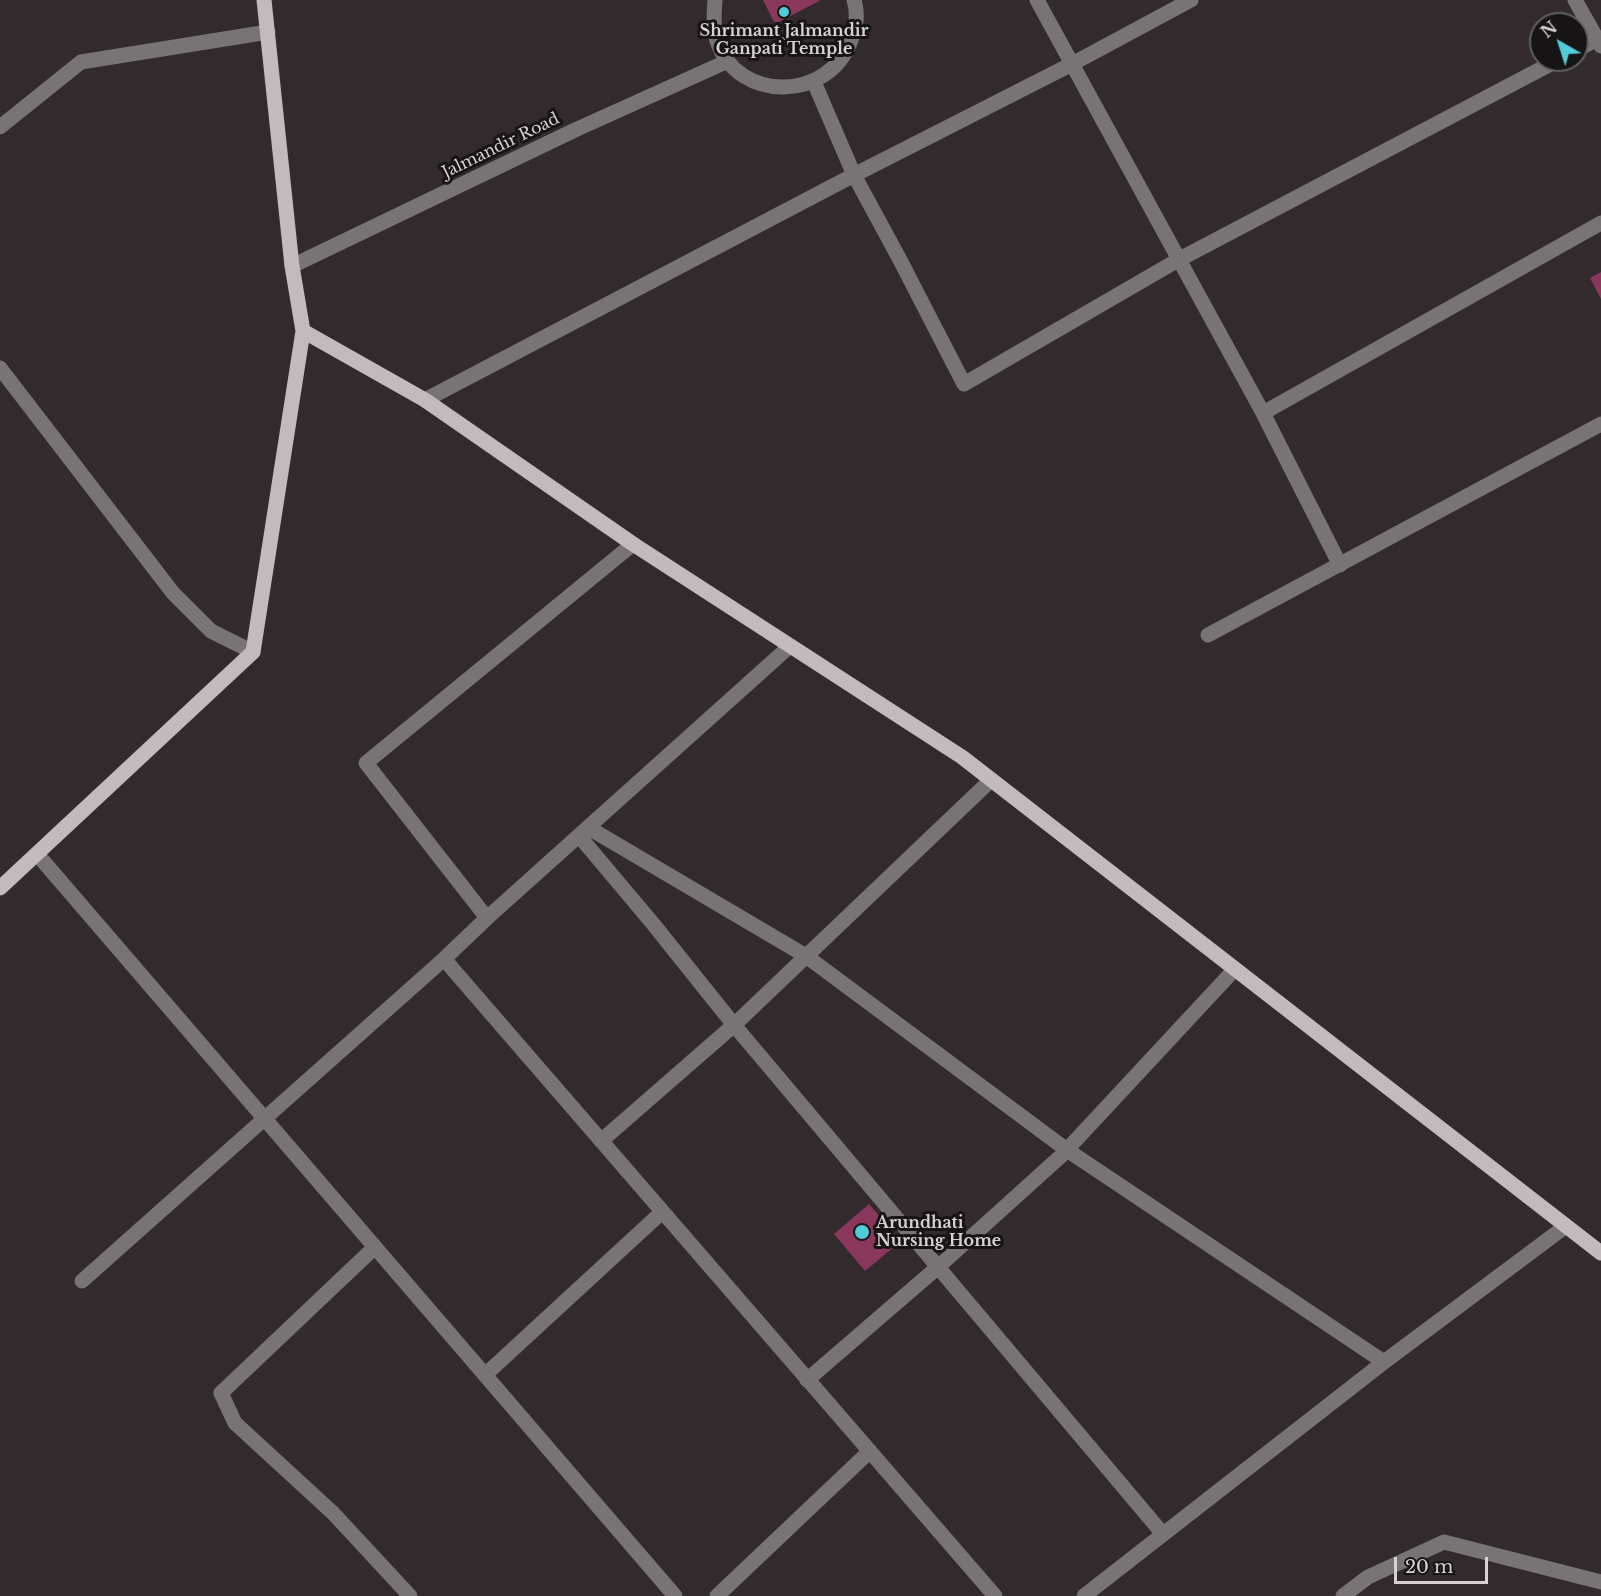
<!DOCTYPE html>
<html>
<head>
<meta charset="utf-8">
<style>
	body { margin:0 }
	#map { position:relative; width:1601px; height:1596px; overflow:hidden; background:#322a2d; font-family:"Libre Baskerville",serif }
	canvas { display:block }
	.north { position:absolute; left:1529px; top:12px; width:60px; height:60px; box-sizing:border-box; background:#171415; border:2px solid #636061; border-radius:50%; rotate:321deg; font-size:16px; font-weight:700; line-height:24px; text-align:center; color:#d6d1d3 }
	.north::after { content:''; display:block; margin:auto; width:21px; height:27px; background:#52cbd8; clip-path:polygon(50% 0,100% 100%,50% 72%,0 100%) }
	.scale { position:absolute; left:1394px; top:1557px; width:94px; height:27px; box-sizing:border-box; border:3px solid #d6d1d3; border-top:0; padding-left:8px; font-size:18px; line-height:21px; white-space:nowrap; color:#d6d1d3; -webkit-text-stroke:4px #171415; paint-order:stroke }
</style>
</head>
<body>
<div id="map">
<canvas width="1601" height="1596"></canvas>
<div class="north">N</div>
<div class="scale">20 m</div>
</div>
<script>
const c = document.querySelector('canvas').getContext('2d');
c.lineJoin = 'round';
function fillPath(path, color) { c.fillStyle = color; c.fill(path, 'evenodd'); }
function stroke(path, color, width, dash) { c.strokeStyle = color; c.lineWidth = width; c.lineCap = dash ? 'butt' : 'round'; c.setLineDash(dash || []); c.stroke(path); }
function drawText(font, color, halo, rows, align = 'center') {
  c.font = font + ' "Libre Baskerville",serif'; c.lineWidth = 6; c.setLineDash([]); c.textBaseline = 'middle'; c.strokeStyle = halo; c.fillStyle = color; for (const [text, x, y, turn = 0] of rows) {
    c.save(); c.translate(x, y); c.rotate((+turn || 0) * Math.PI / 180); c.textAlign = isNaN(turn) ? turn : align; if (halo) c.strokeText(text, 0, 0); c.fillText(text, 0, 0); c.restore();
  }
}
fillPath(new Path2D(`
	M763,0h58l-46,24z
	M1601,272v27l-11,-21z
	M869,1204l32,37 -36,30 -31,-37z`), '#89385c');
stroke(new Path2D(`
	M715,0c-1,14 -2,27 2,41 21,63 113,60 134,-1 5,-12 7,-27 3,-40
	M1037,0l226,413 77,152
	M1575,0l26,46
	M1577,50l20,-11
	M814,82l40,93 45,83 65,126 214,-124 380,-200
	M0,127l81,-65 187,-30
	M292,266l283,-136 153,-69
	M0,368l173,225 38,38 42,21
	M425,400l429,-225 218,-111 119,-64
	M1263,413l338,-190
	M1208,635l393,-211
	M589,828l217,128 261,194 317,212
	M580,837l74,88 80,100 429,509
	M37,854l638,742
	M487,918l-121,-155 267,-219
	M444,959l551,637
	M601,1141l133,-116 257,-245
	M375,1247l-154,146 14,30 98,90 77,83
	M82,1281l362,-322 43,-41 303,-272
	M485,1375l177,-163
	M807,1380l131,-113 123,-111 174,-187
	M717,1596l153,-145
	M1084,1596l300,-234 182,-136
	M1343,1596l25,-19 76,-35 157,40`), '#787475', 15);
stroke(new Path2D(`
	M303,331l122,69 208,144 329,213 639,496
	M0,888l253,-236 50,-321 -11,-65 -28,-266`), '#c3babd', 15);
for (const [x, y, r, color] of [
	[784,12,6,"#52cbd8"],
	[862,1232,8,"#52cbd8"]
]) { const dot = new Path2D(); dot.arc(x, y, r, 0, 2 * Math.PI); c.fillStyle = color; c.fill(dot); stroke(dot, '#171415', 2); }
drawText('bold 16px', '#d6d1d3', '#171415', [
	["Shrimant Jalmandir",784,31],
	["Ganpati Temple",784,49],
	["Arundhati",876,1223,"left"],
	["Nursing Home",876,1241,"left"]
]);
drawText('16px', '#d6d1d3', '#171415', [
	["Jalmandir Road",501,146,-26]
]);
</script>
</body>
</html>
